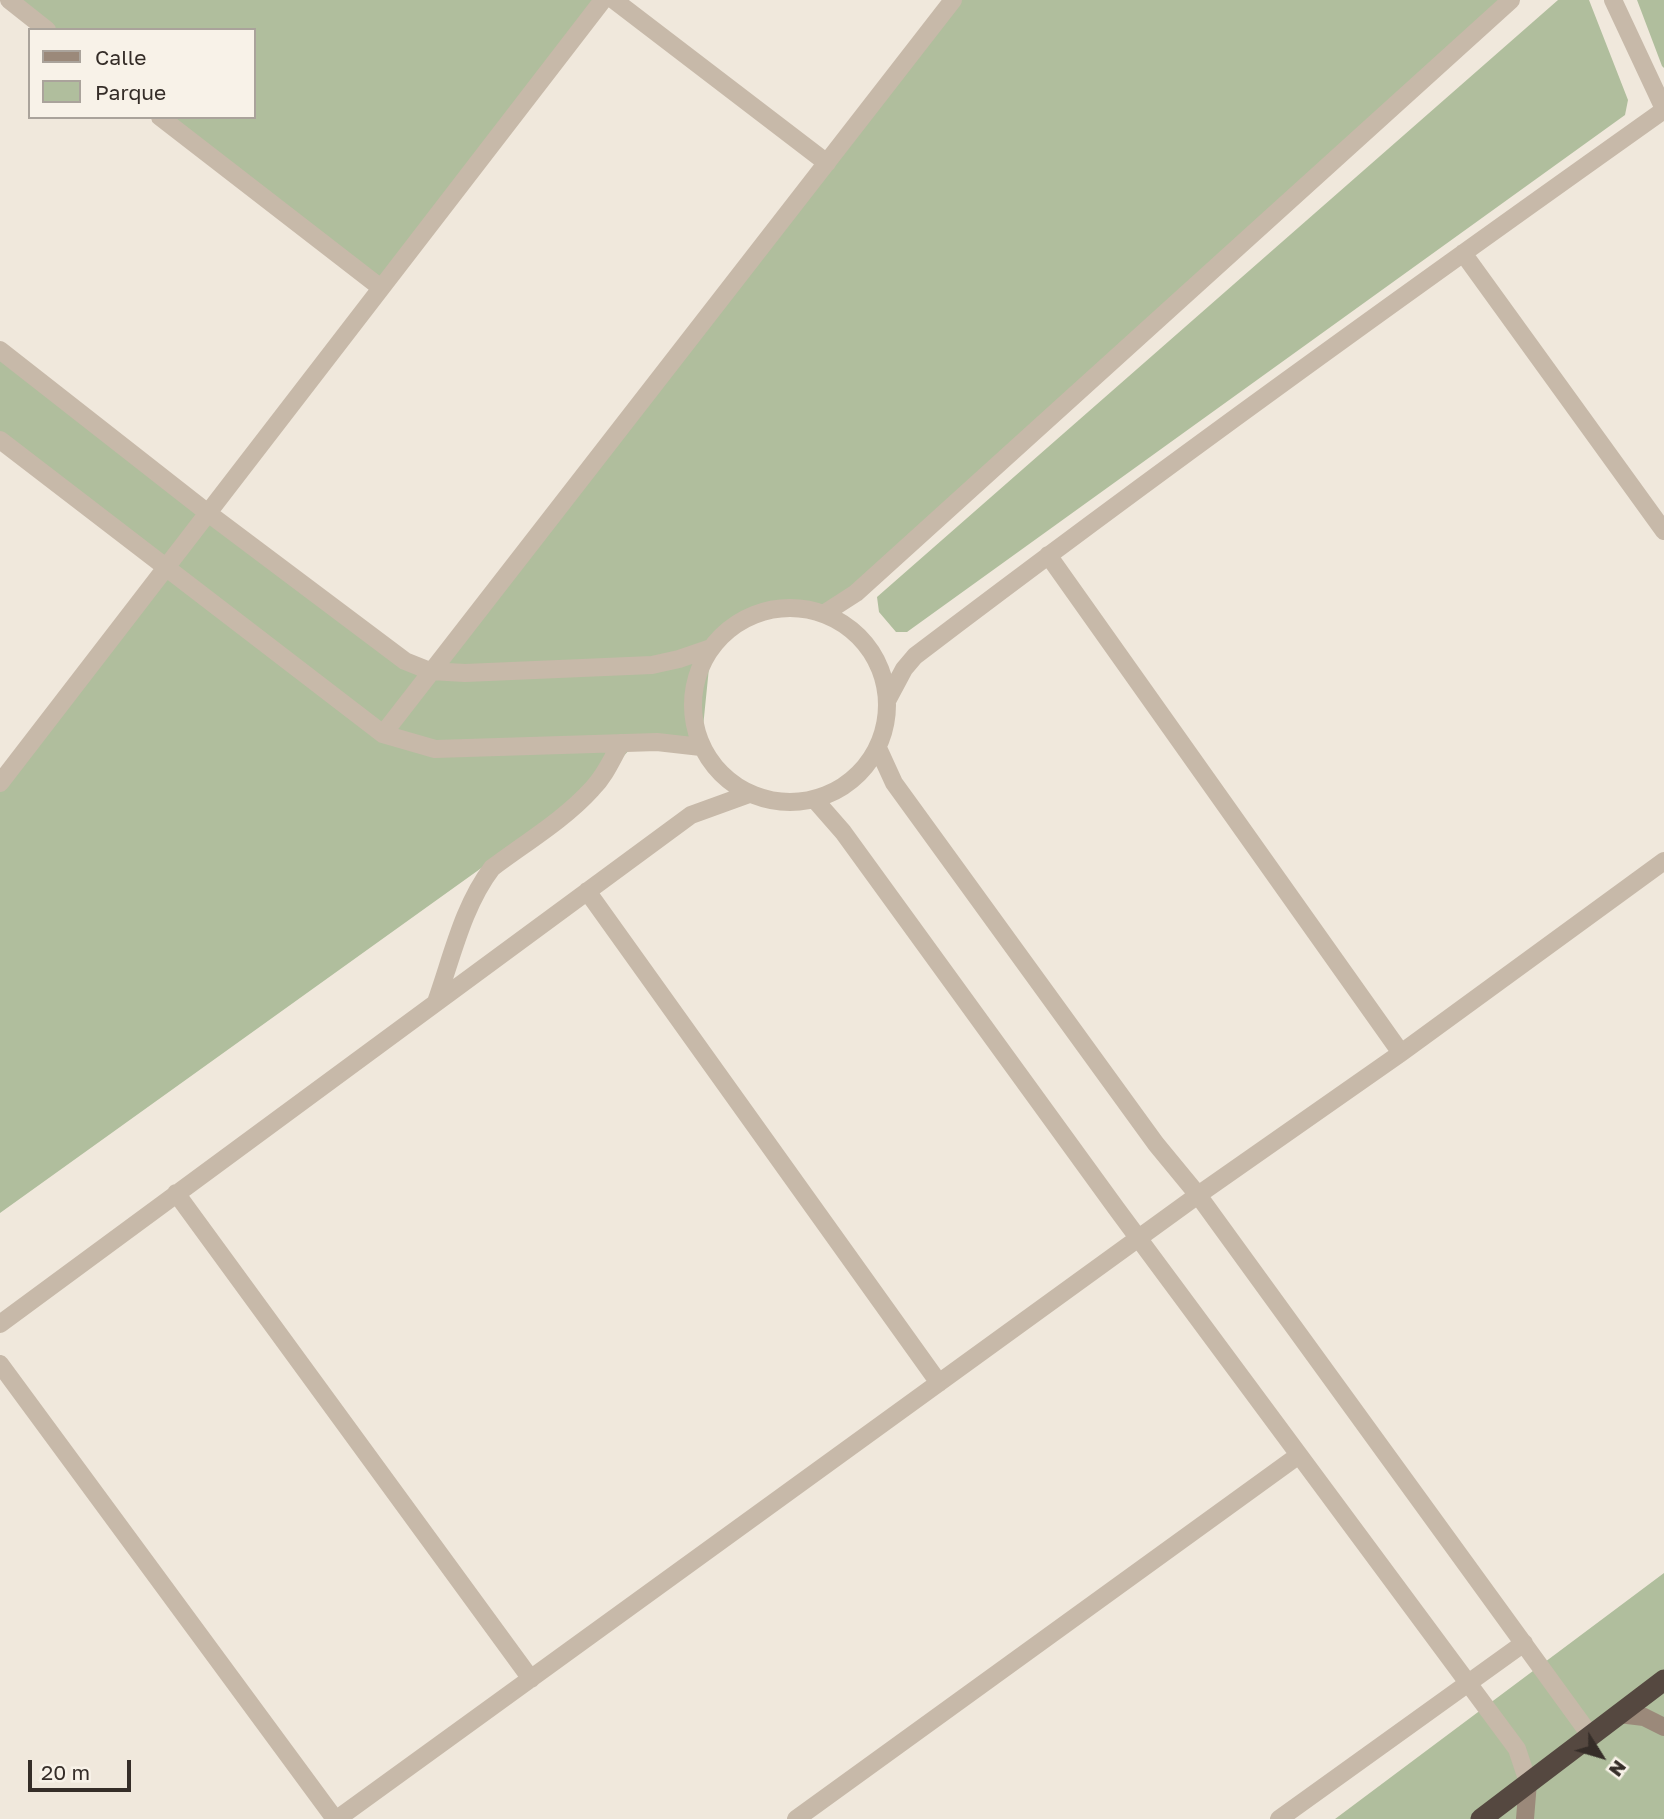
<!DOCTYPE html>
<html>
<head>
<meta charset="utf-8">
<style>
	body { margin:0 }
	#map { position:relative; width:1664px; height:1819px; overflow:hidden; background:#f0e8dc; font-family:"Golos Text",sans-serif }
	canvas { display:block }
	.legend { position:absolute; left:28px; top:28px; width:228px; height:91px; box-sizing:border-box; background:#f8f2e8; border:2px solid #aaa39b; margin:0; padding:9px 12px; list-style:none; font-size:21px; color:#352d28 }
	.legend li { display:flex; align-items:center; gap:14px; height:35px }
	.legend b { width:35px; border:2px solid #aaa39b }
	.north { position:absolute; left:1566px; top:1721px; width:70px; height:70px; -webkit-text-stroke:5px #f8f2e8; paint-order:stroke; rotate:127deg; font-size:19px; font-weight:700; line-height:28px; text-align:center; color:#352d28 }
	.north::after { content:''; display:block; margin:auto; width:24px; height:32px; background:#352d28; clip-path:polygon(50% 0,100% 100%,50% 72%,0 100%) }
	.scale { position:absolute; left:28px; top:1760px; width:103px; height:32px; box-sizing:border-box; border:4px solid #352d28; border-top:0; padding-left:9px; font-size:21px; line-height:24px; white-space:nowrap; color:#352d28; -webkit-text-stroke:5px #f8f2e8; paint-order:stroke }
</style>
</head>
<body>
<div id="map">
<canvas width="1664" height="1819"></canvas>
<ul class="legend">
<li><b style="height:9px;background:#9b897a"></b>Calle</li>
<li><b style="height:19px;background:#b0be9d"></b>Parque</li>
</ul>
<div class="north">N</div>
<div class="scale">20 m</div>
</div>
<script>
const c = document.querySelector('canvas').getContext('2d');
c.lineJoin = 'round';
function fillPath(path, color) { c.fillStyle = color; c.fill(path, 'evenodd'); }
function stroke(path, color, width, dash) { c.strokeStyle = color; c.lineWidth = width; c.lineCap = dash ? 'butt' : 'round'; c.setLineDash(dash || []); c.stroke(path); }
fillPath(new Path2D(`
	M9,0h593l-221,288 -221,-171h94v-87h-207z
	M951,0h560l-686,613 -63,-2 -51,37 -10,99 -65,-4 -43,45 -593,425v-428l167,-217 -167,-128v-90l421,318h11z
	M1558,0h31l39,100 -3,15 -718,517h-11l-17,-20 -2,-15z
	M1637,0h27v68l-2,-2z
	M1664,1573v246h-329z`), '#b0be9d');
stroke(new Path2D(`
	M9,0l38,30
	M614,0l213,163
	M1613,0l51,109
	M160,117l221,171
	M1463,253l201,278
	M0,350l208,163 197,148 25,10 35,2 187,-8 27,-6 32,-11
	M0,440l383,294 52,15 222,-7 44,5
	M1048,555l353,498
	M693 705a97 97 0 1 1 194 0a97 97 0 1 1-194 0Z
	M825,613l31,-20 655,-593
	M888,699l16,-30 11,-13c246,-187 497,-367 749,-546
	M383,734l570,-734
	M878,748l16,35 262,361 42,51 392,540
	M0,783l603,-783
	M815,800l28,32 273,376 401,541 11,33
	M587,891l352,492
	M436,1002c16,-45 27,-96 56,-134 33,-25 72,-48 100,-79 13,-13 20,-30 29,-46
	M176,1193l355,486
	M0,1324l691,-509 58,-21
	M0,1364l335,455
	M337,1819l861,-624 203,-142 263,-192
	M796,1819l503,-364
	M1279,1819l245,-176`), '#c7b9a9', 18);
stroke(new Path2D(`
	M1619,1714l25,3 20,10
	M1525,1819l3,-37`), '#9b897a', 18);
stroke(new Path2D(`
	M1481,1819l183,-139`), '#554840', 21);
</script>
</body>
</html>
